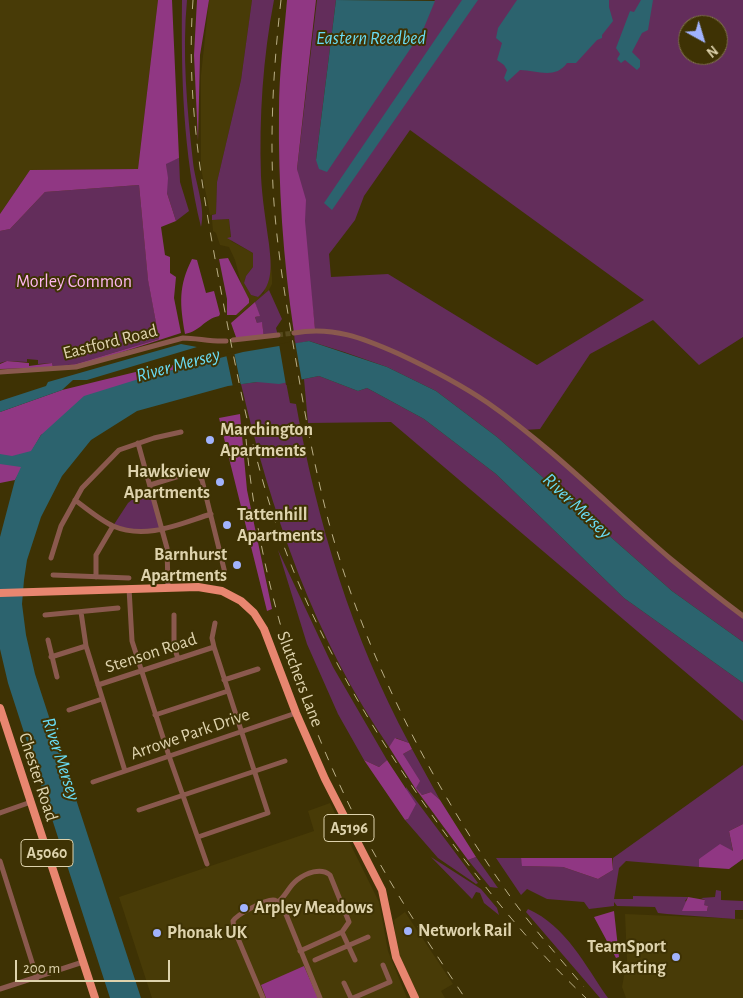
<!DOCTYPE html>
<html>
<head>
<meta charset="utf-8">
<style>
	body { margin:0 }
	#map { position:relative; width:743px; height:998px; overflow:hidden; background:#3e3204; font-family:"Alegreya Sans",sans-serif }
	canvas { display:block }
	.north { position:absolute; left:678px; top:15px; width:50px; height:50px; box-sizing:border-box; background:#3e3204; border:1px solid #7e7248; border-radius:50%; rotate:141deg; font-size:14px; font-weight:700; line-height:20px; text-align:center; color:#ded3ad }
	.north::after { content:''; display:block; margin:auto; width:18px; height:22px; background:#a1b3fd; clip-path:polygon(50% 0,100% 100%,50% 72%,0 100%) }
	.scale { position:absolute; left:15px; top:960px; width:155px; height:22px; box-sizing:border-box; border:2px solid #ded3ad; border-top:0; padding-left:6px; font-size:15px; line-height:18px; white-space:nowrap; color:#ded3ad; -webkit-text-stroke:4px #3e3204; paint-order:stroke }
</style>
</head>
<body>
<div id="map">
<canvas width="743" height="998"></canvas>
<div class="north">N</div>
<div class="scale">200 m</div>
</div>
<script>
const c = document.querySelector('canvas').getContext('2d');
c.lineJoin = 'round';
function fillPath(path, color) { c.fillStyle = color; c.fill(path, 'evenodd'); }
function stroke(path, color, width, dash) { c.strokeStyle = color; c.lineWidth = width; c.lineCap = dash ? 'butt' : 'round'; c.setLineDash(dash || []); c.stroke(path); }
function drawText(font, color, halo, rows, align = 'center') {
  c.font = font + ' "Alegreya Sans",sans-serif'; c.lineWidth = 4; c.setLineDash([]); c.textBaseline = 'middle'; c.strokeStyle = halo; c.fillStyle = color; for (const [text, x, y, turn = 0] of rows) {
    c.save(); c.translate(x, y); c.rotate((+turn || 0) * Math.PI / 180); c.textAlign = isNaN(turn) ? turn : align; if (halo) c.strokeText(text, 0, 0); c.fillText(text, 0, 0); c.restore();
  }
}
fillPath(new Path2D(`
	M0,0h158l-20,169 -108,1 -30,44z
	M209,0h43l-11,80 -24,102 -1,32 -6,1 -9,-47v-93z
	M229,219l2,22 22,12v14l-7,9 -2,7 7,12 7,2 6,-4 6,-38 2,22v7l-3,6 -31,26 -2,-1 13,-12v-4l-7,-12 -7,-27 -6,-13 -9,-2 -4,-12 -3,-2 -1,-11z
	M330,803l49,99 9,49 19,47h-255l-33,-101 195,-66 -6,-20z
	M405,912l48,72 -12,7 4,7h-27l-22,-52 -2,-26z
	M625,914l118,5v79h-117l-4,-11 5,-27z`), '#483b07');
fillPath(new Path2D(`
	M182,0h5c-5,53 0,109 6,162 2,20 13,46 8,65 -18,-73 -20,-152 -19,-227z
	M252,0h22c-11,57 -15,117 -13,176 1,22 5,46 8,68 2,19 5,40 -11,53l-7,-2 -7,-12 2,-7 7,-9v-14l-26,-15 4,-1 -2,-18 -17,1v-5l4,-1 1,-32 24,-102z
	M317,0h19l-20,160 119,-160h308v337l-44,28 -46,-45 -63,34 -50,75 -16,1 148,129 71,57v26l-71,-51 -175,-154 -61,-46 -49,-24 -43,-15 -35,-11 -14,3 -1,-11 21,-4 -18,-160zM688,25h30v30h-30zM410,130l234,170 -107,65 -149,-91 -57,3 -2,-23 26,-34 9,-24z
	M179,158l1,24 9,29 -13,10 -9,-28 -1,-30z
	M139,185l9,94 11,60 -83,25 -23,3 -1,-4 -14,1v-4l-11,-1v3l-20,-1 -7,2v-132l10,-2 35,-37z
	M269,290l13,29 -6,9 2,8 -14,1 -2,-14h-5l-2,-6 4,-1 -4,-14z
	M319,376l39,15 9,-3 57,31 72,55 128,124 119,85v38l-352,-299 -83,1 -4,-44z
	M257,382h29l4,21 6,1c21,118 56,233 113,339l-13,-5 -7,9c-75,-109 -118,-235 -148,-363z
	M150,485l12,44 -13,3 -36,-6 15,-23z
	M278,550l55,117 54,93 -8,7 -15,-7 -26,-46 -31,-70z
	M412,749l28,51 -9,-8 -9,3 -7,-7 -12,-34z
	M743,765v59l-14,7 4,21 -34,7v8l-73,-6 -7,7 -5,31h19v-3l55,1 -3,4 22,10 1,-5 -5,-1 2,-5 -4,-2 14,-1 1,-7 5,1v9l22,1v9h-8v9l-68,-5 -9,-1 -3,-6 -38,-1 -3,-4v4l-25,3 -5,-7 -37,-3 -20,-10 -6,6 -25,-37h25l2,8 40,1 35,12 15,-9v-12z
	M406,787l72,96 -2,1 -38,-26 -33,-38 3,-1z
	M431,857l50,32 16,19 2,7 -15,-12 -4,-10 -4,-1 -4,7z
	M476,857l22,31 -8,-1 -22,-27z
	M528,909c38,17 57,56 80,89h-8l-74,-86z`), '#632d5b');
fillPath(new Path2D(`
	M158,0h14l7,158 -13,6 2,14 -1,15 9,28 -15,6 4,28 5,2v16l6,4 -2,21 7,35 -105,34 -76,2v-5l7,-3 22,2v3l23,-3 1,4 23,-3 83,-25 -11,-59 -9,-95 -94,7 -35,37 -10,2v-17l30,-44 108,-1z
	M197,0h12l-9,55 -2,86 -4,-86z
	M287,0h29l-19,169 9,31 -1,21 10,108 -21,4c-11,-73 -16,-149 -15,-223 0,-37 5,-74 8,-110z
	M228,258l21,41v4l-13,12h-9v-16l-8,-40z
	M192,259l5,1 9,33 8,-2 6,23 -1,2c-15,3 -18,15 -34,18 -5,-30 -7,-47 7,-75z
	M255,302l5,14 -5,1 2,6 5,-1 2,15 -27,3 -6,-17z
	M176,365l5,3 -39,10 -101,57 -26,45 -15,3v-71l62,-22 98,-24z
	M240,414l7,76 25,119 -5,2 -48,-193z
	M395,738l14,5 3,6 -9,5 17,27 -4,7 6,7 9,-3 9,8 36,57 -8,3 -53,-72 -26,-41z
	M364,760l15,7 8,-7 29,44 -8,15 -3,1z
	M743,824v35l-14,10 -30,-2v-8l21,-15 13,7 -4,-20z
	M521,858h91l1,12 -15,9 -35,-12 -41,-1z
	M688,897l17,3 -1,5 4,1 -1,5h-25z
	M614,911l5,46 -3,1 -22,-41z
	M304,966l14,32h-52l-5,-13z`), '#903783');
fillPath(new Path2D(`
	M336,0l99,1 -12,29 -96,142 -8,-3 -3,-9z
	M462,0h16l-146,210 -8,-7z
	M517,0h92v7l4,14 -11,14v3l-5,2 -21,23h-9c-12,17 -31,7 -47,7l-13,12 -3,-4 3,-8 -3,-5 -7,-5 5,-17 -6,-5 2,-10z
	M641,0h12l-5,30 -6,3 -10,19 8,8v7l-3,3 -12,-10 -4,3 -4,-4 3,-5 -4,-6 14,-37 4,1z
	M309,341l78,26 49,24 61,46 175,154 71,51v41l-119,-85 -128,-124 -72,-55 -57,-31 -9,3 -39,-15 -40,8 -22,-2 -29,4 -91,25 -46,29 -29,36 -21,41 -14,43 -3,20 -2,24 4,31 9,39 106,324h-31l-102,-315 -8,-34v-112l15,-57 6,-13 -21,-3v-10l12,2 19,-5 10,-16 43,-39 58,-18 101,-26z
	M181,344l16,3 -110,33h-14l-11,10 -62,22v-11l46,-15 2,-4z`), '#2c636e');
fillPath(new Path2D(`
	M295,341l7,41 -16,3 -7,-41z
	M234,352l7,34 -8,1 -7,-33z`), '#3e3204');
stroke(new Path2D(`
	M278,335l16,-2`), '#564a1d', 5, [5, 2.5]);
stroke(new Path2D(`
	M294,333c39,-7 69,5 105,21 30,14 61,30 89,49 66,46 123,105 184,157 23,19 47,38 71,56
	M233,340l45,-5
	M0,372l76,-5 107,-29c14,0 28,4 43,3
	M138,443l29,105 1,38
	M150,485l39,-12 9,1 4,6 23,93
	M75,500c12,9 25,20 38,26 33,14 66,-2 98,-12
	M51,558l10,-32 21,-38 37,-38 35,-12 27,-6
	M53,575l76,3
	M96,577v-22l17,-29
	M129,588l3,53 37,115 38,108
	M81,612l5,34 39,125
	M45,615l73,-7
	M174,615v31l4,13
	M48,640l9,37
	M51,657l35,-11
	M224,680l34,-11
	M98,685l116,-38
	M69,710l33,-11
	M155,715l73,-24
	M93,782l203,-69
	M139,810l146,-49
	M0,813l31,-11
	M198,837l70,-24 -54,-166 -2,-9 3,-15
	M0,861l37,117
	M278,902c8,-6 11,-16 19,-22 9,-7 24,-13 33,-5l19,47 -7,10
	M300,951l42,-19 13,28
	M315,960l53,-23
	M344,983l7,15
	M0,989l83,-27
	M263,998l-29,-69 -1,-8c4,-7 32,-21 40,-21 5,0 7,4 10,7l37,91
	M353,998l37,-16 -7,-17`), '#8a594e', 5);
stroke(new Path2D(`
	M0,593l198,-6 24,4 19,10 13,12 10,16 32,84 29,66 57,111 14,67 19,41
	M0,708l95,290`), '#e88670', 8);
stroke(new Path2D(`
	M193,0c-7,96 8,182 25,275 16,84 31,168 58,249 37,109 96,207 163,301 44,61 92,121 147,173
	M281,0c-7,62 -11,124 -8,187 3,58 13,116 23,174 9,54 19,109 33,162 36,132 100,257 178,369 23,33 51,64 77,95
	M246,439c13,143 56,279 123,405 29,54 63,104 96,154`), '#baaf87', 1, [9, 9]);
for (const [x, y, r, color] of [
	[210,440,5,"#a1b3fd"],
	[220,482,5,"#a1b3fd"],
	[227,525,5,"#a1b3fd"],
	[237,565,5,"#a1b3fd"],
	[244,908,5,"#a1b3fd"],
	[408,931,5,"#a1b3fd"],
	[157,933,5,"#a1b3fd"],
	[676,957,5,"#a1b3fd"]
]) { const dot = new Path2D(); dot.arc(x, y, r, 0, 2 * Math.PI); c.fillStyle = color; c.fill(dot); stroke(dot, '#3e3204', 2); }
for (const [x, y, w] of [
	[349,828,50],
	[47,853,52]
]) { const box = new Path2D(); box.roundRect(x - w / 2, y - 13.5, w, 27, 4); c.fillStyle = '#3e3204'; c.fill(box); stroke(box, '#ded3ad', 1); }
drawText('bold 16px', '#ded3ad', null, [
	["A5196",349,828],
	["A5060",47,853]
]);
drawText('18px', '#feb7f0', '#3e3204', [
	["Morley Common",74,282]
]);
drawText('18px', '#ded3ad', '#3e3204', [
	["Eastford Road",110,342,-14],
	["Stenson Road",151,653,-18],
	["Slutchers Lane",300,679,69],
	["Arrowe Park Drive",190,734,-19],
	["Chester Road",38,777,72]
]);
drawText('bold 18px', '#ded3ad', '#3e3204', [
	["Marchington",220,430],
	["Apartments",220,451],
	["Hawksview",210,472,"right"],
	["Apartments",210,493,"right"],
	["Tattenhill",237,515],
	["Apartments",237,536],
	["Barnhurst",227,555,"right"],
	["Apartments",227,576,"right"],
	["Arpley Meadows",254,908],
	["Network Rail",418,931],
	["Phonak UK",167,933],
	["TeamSport",666,947,"right"],
	["Karting",666,968,"right"]
], 'left');
drawText('italic 19px', '#69dbf3', '#3e3204', [
	["Eastern Reedbed",371,38],
	["River Mersey",178,365,-15],
	["River Mersey",577,506,43],
	["River Mersey",61,759,72]
]);
</script>
</body>
</html>
